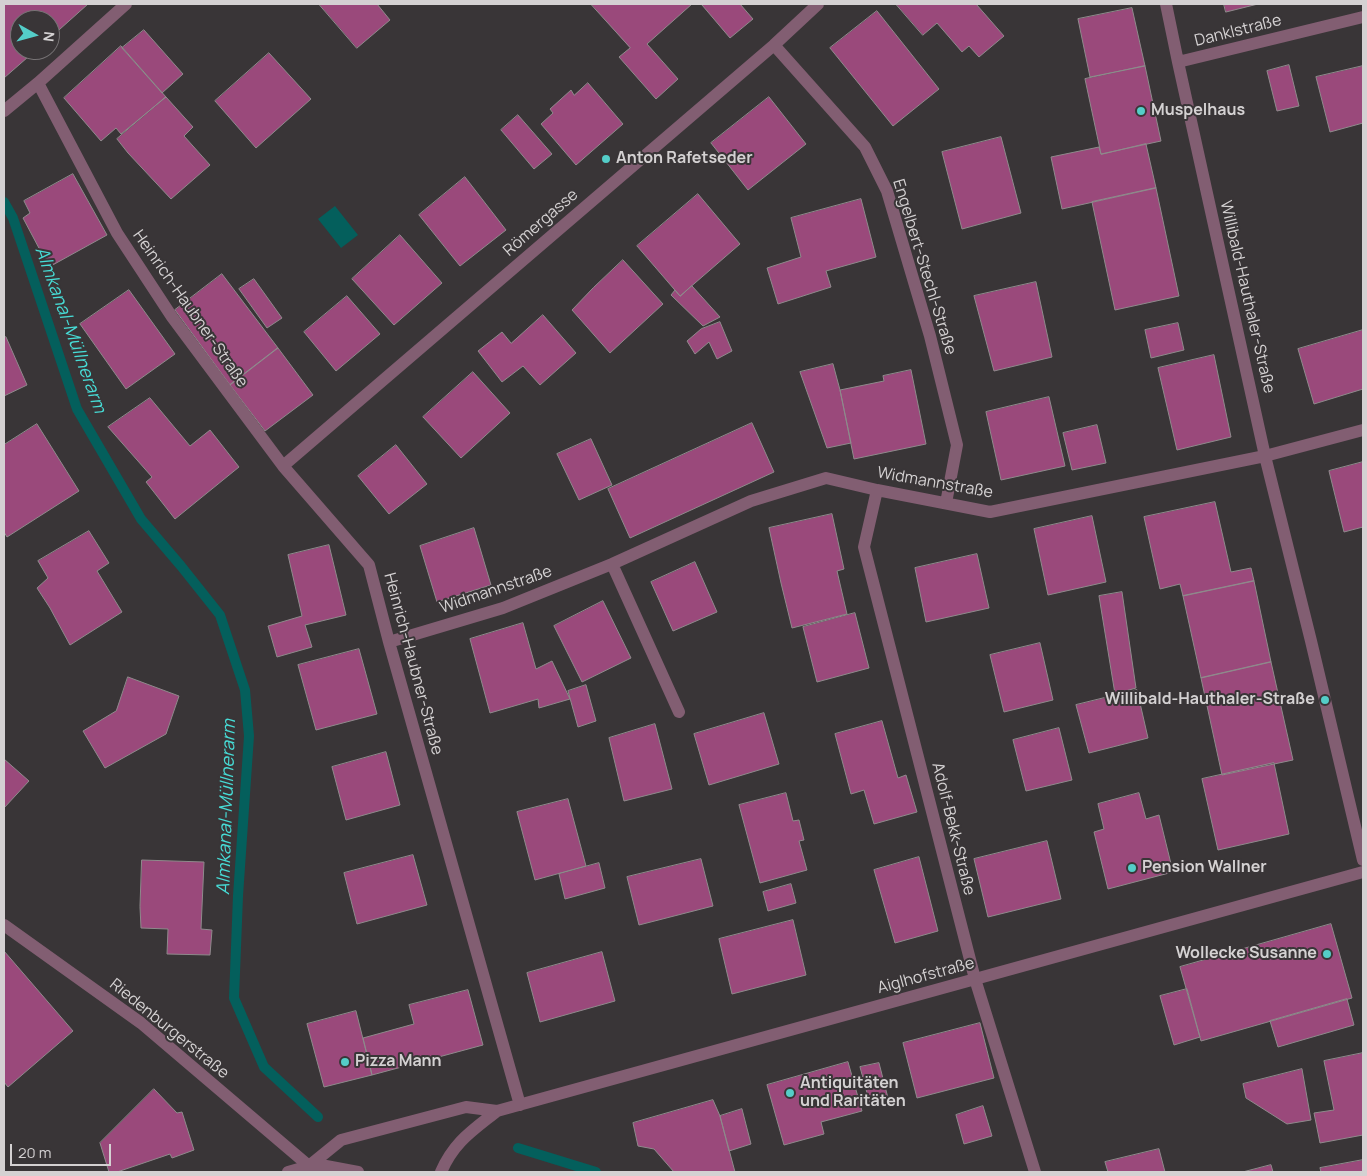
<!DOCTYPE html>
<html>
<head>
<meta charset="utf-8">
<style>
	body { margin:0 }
	#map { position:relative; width:1367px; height:1176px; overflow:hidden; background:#393537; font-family:Manrope,sans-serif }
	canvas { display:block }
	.frame { position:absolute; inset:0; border:5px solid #d4d1d2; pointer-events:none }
	.north { position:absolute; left:10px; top:10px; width:50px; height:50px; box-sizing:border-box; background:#393537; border:1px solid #777375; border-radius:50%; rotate:97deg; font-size:14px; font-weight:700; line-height:20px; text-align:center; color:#d4d1d2 }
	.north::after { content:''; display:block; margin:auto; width:18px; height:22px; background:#54cdc8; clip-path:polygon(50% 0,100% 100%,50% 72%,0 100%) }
	.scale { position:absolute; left:10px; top:1144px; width:101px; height:22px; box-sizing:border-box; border:2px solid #d4d1d2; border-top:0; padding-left:6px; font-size:15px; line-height:18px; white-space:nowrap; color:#d4d1d2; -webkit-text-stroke:4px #393537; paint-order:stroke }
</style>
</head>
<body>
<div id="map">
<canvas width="1367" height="1176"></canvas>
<div class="frame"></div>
<div class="north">N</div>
<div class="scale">20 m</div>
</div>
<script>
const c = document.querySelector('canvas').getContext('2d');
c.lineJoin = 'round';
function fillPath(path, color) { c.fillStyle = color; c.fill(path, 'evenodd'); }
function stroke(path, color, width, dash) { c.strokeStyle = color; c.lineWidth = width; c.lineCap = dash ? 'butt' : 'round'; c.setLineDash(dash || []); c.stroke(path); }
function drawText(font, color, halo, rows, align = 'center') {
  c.font = font + ' Manrope,sans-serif'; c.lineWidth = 4; c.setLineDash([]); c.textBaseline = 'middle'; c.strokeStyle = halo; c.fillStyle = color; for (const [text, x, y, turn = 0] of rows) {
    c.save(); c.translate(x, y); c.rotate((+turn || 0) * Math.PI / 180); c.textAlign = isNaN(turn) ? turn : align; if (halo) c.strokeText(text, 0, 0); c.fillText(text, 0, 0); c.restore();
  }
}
fillPath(new Path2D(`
	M335,206l23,29 -17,13 -23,-29z`), '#045f5c');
stroke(new Path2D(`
	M4,202l9,16 64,191 64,110 40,47 39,49 25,75 4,46 -11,160 -4,102 30,69 54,50
	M518,1148l78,24`), '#045f5c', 10);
const building = new Path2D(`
	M4,4h84l-38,34v-18h-30v30h16l-32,28z
	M319,4h58l13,16 -33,28z
	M591,4h101l-45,40 31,35 -22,20 -37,-42 11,-9z
	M703,4h37l13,15 -23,19 -28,-33z
	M896,4h80l28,32 -25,21 -10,-11 -7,6 -25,-29 -14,12z
	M1224,4h34l-32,8z
	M1132,8l13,58 -55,11 -12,-58z
	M877,11l62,78 -46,37 -63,-78z
	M144,30l39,44 -21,19 -40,-45z
	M121,46l45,51 -45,37 -5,-6 -15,13 -37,-43z
	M269,53l42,46 -55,49 -41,-47z
	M1289,65l10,41 -22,5 -10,-40z
	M1145,66l16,75 -60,13 -16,-75z
	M1363,66v57l-33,9 -14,-55z
	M588,83l35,41 -47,41 -35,-41 12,-11 -3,-4 21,-19 3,5z
	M166,97l27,30 -9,9 26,29 -39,34 -43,-46 -11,-14z
	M769,97l37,47 -58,46 -37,-47z
	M518,115l34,39 -18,15 -33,-39z
	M1001,137l20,76 -59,16 -20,-77z
	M1146,144l10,44 -94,21 -11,-52 48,-10 2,7z
	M73,174l34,61 -58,32 -26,-49 7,-5 -6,-12z
	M465,177l41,53 -46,36 -41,-51z
	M1156,188l23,108 -64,14 -23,-108z
	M698,194l42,50 -60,52 -43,-50z
	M861,199l15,58 -50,14 5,16 -53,17 -11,-36 34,-11 -10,-39z
	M400,235l42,48 -48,42 -42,-46z
	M623,260l40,44 -53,49 -38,-43 21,-22z
	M222,274l56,74 -48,37 -55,-75z
	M254,279l28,39 -15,10 -28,-39z
	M1036,282l16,75 -58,14 -20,-75z
	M692,286l28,31 -17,9 -32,-31 4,-5 5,6z
	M129,290l46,64 -49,35 -46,-65z
	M347,296l33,38 -44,37 -32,-39z
	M543,315l33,38 -36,32 -17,-19 -21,16 -24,-31 24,-19 9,11z
	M720,322l12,29 -15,8 -8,-17 -14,12 -8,-13 14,-12z
	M1178,323l6,27 -33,8 -6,-28z
	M1363,330v59l-49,15 -16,-55z
	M6,337l21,48 -23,11v-58z
	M278,348l35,47 -48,36 -35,-46z
	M1214,355l17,82 -54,13 -19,-82z
	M833,364l7,26 11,53 -24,5 -27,-76z
	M911,370l15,74 -72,15 -14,-69 44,-9 -1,-5z
	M473,372l37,41 -49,45 -38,-41z
	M1049,397l16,69 -64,14 -15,-68z
	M150,398l40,48 20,-16 29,37 -64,52 -29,-37 6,-5 -44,-50z
	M752,423l22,49 -144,66 -22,-49z
	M37,424l42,67 -72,46 -3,-5v-87z
	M1097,425l9,38 -34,7 -9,-37z
	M591,439l21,46 -33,15 -22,-46z
	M396,445l31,39 -38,30 -31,-38z
	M1363,462v65l-19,5 -15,-61z
	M1215,502l16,70 20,-4 3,13 -71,15 -3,-12 -20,5 -16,-72z
	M832,514l12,55 -7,2 10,43 -55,14 -11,-45 -12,-55z
	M1092,516l14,66 -58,13 -14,-66z
	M474,528l17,57 -54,17 -17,-56z
	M89,531l20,32 -12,8 25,41 -52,33 -20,-37 -13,-20 11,-10 -10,-17z
	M329,545l17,70 -41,10 7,22 -35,10 -9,-31 34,-10 -14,-61z
	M977,554l12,54 -63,14 -11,-54z
	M695,562l22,50 -44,19 -22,-49z
	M1254,581l17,81 -70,16 -18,-82z
	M1122,592l14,96 -21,6 -16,-98z
	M603,601l28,57 -49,24 -28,-56z
	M855,613l14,55 -52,14 -14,-55z
	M523,623l13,46 16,-8 18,38 -31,9 -1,-9 -48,14 -20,-74z
	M1040,643l13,57 -49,12 -14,-57z
	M359,649l18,65 -61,16 -18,-65z
	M1271,662l22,98 -71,15 -21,-97z
	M128,677l51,19 -13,38 -61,34 -22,-37 33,-20z
	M586,685l10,36 -18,6 -10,-36z
	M1137,690l11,48 -59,15 -13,-48z
	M764,713l15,51 -70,21 -15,-51z
	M882,721l16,57 8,-3 11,37 -43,12 -10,-34 -13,4 -16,-60z
	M655,724l17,65 -48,12 -15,-63z
	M1059,728l13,52 -46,11 -13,-51z
	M386,752l14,53 -54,15 -14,-53z
	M4,759l25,22 -25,27z
	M1274,763l15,71 -71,16 -16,-71z
	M786,793l7,28 6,-1 5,20 -5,1 8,29 -47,13 -21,-78z
	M1139,793l7,26 13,-4 14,57 -65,17 -14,-57 10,-3 -6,-25z
	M568,799l18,67 -51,14 -18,-68z
	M1047,841l14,58 -73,18 -14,-58z
	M413,855l14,50 -70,19 -13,-51z
	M919,857l19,74 -43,12 -21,-73z
	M701,859l12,47 -74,19 -12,-48z
	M142,860l62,2 -3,67 11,1 -2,25 -43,-1 1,-25 -27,-1 -1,-21z
	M599,863l6,25 -40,11 -6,-25z
	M791,884l5,19 -28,8 -5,-19z
	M793,920l13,55 -74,19 -13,-55z
	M1331,924l21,74 -151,43 -21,-74z
	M4,951l69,80 -65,56 -4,-5z
	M602,952l13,49 -75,21 -13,-49z
	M1187,989l13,48 -26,8 -14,-49z
	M468,990l15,55 -111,30 -9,-37 51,-14 -5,-19z
	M1347,999l7,26 -76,22 -8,-26z
	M356,1011l16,64 -48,12 -17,-63z
	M980,1023l14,55 -77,20 -14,-55z
	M1363,1053v82l-43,8 -6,-30 20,-3 -10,-49z
	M848,1062l14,49 -41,11 3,12 -40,11 -17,-60z
	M879,1063l9,35 -18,6 -10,-37z
	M1302,1069l9,51 -24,4 -41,-26 -3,-14z
	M154,1089l23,24 5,-1 12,38 -22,8 -2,-4 -53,18h-8l-9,-29z
	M713,1100l7,16 15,56h-61l-20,-23 -16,-3 -5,-23z
	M983,1106l9,30 -28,8 -8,-29z
	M742,1109l9,35 -22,7 -9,-35z
	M1159,1149l6,23h-57l-3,-10z
	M1363,1160v12h-42l-1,-4z
	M1271,1165l2,7h-30z`);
fillPath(building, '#9a497b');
stroke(building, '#8f8a8c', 1);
stroke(new Path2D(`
	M1166,4l12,58 87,394 46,185 52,219
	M774,45l91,102 22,44 43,145 27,109 -11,58
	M1178,62l185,-45
	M38,83l79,150 55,84 111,149 86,99 20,77 131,463
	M4,111l34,-28 88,-79
	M283,466l491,-421 44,-41
	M877,490l-13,57 111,432 60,193
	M612,564l67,148
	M389,642l114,-34 109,-44 139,-63 75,-23 51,12 113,22 275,-56 98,-26
	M4,925l137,98 168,143
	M309,1166h17l32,6
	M288,1172l21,-6 32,-26 125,-33 31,4
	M441,1172c13,-30 31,-41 56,-61l866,-239`), '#825e72', 12);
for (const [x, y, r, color] of [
	[1141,111,5,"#54cdc8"],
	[606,159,5,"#54cdc8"],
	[1325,700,5,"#54cdc8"],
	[1132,868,5,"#54cdc8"],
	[1327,954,5,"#54cdc8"],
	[345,1062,5,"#54cdc8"],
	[790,1093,5,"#54cdc8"]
]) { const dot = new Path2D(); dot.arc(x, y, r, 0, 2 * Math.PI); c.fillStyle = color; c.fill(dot); stroke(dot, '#393537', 2); }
drawText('16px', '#d4d1d2', '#393537', [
	["Danklstraße",1238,31,-14],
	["Römergasse",541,223,-41],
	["Engelbert-Stechl-Straße",924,267,73],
	["Willibald-Hauthaler-Straße",1247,297,77],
	["Heinrich-Haubner-Straße",190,309,55],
	["Widmannstraße",935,483,10],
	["Widmannstraße",496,590,-19],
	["Heinrich-Haubner-Straße",413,664,75],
	["Adolf-Bekk-Straße",953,829,76],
	["Aiglhofstraße",926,976,-15],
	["Riedenburgerstraße",169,1029,39]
]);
drawText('bold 16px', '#d4d1d2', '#393537', [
	["Muspelhaus",1151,111],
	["Anton Rafetseder",616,159],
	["Willibald-Hauthaler-Straße",1315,700,"right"],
	["Pension Wallner",1142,868],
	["Wollecke Susanne",1317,954,"right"],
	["Pizza Mann",355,1062],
	["Antiquitäten",800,1084],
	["und Raritäten",800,1102]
], 'left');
drawText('italic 18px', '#47dcd6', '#393537', [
	["Almkanal-Müllnerarm",70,330,70],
	["Almkanal-Müllnerarm",227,807,-88]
]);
</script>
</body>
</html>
